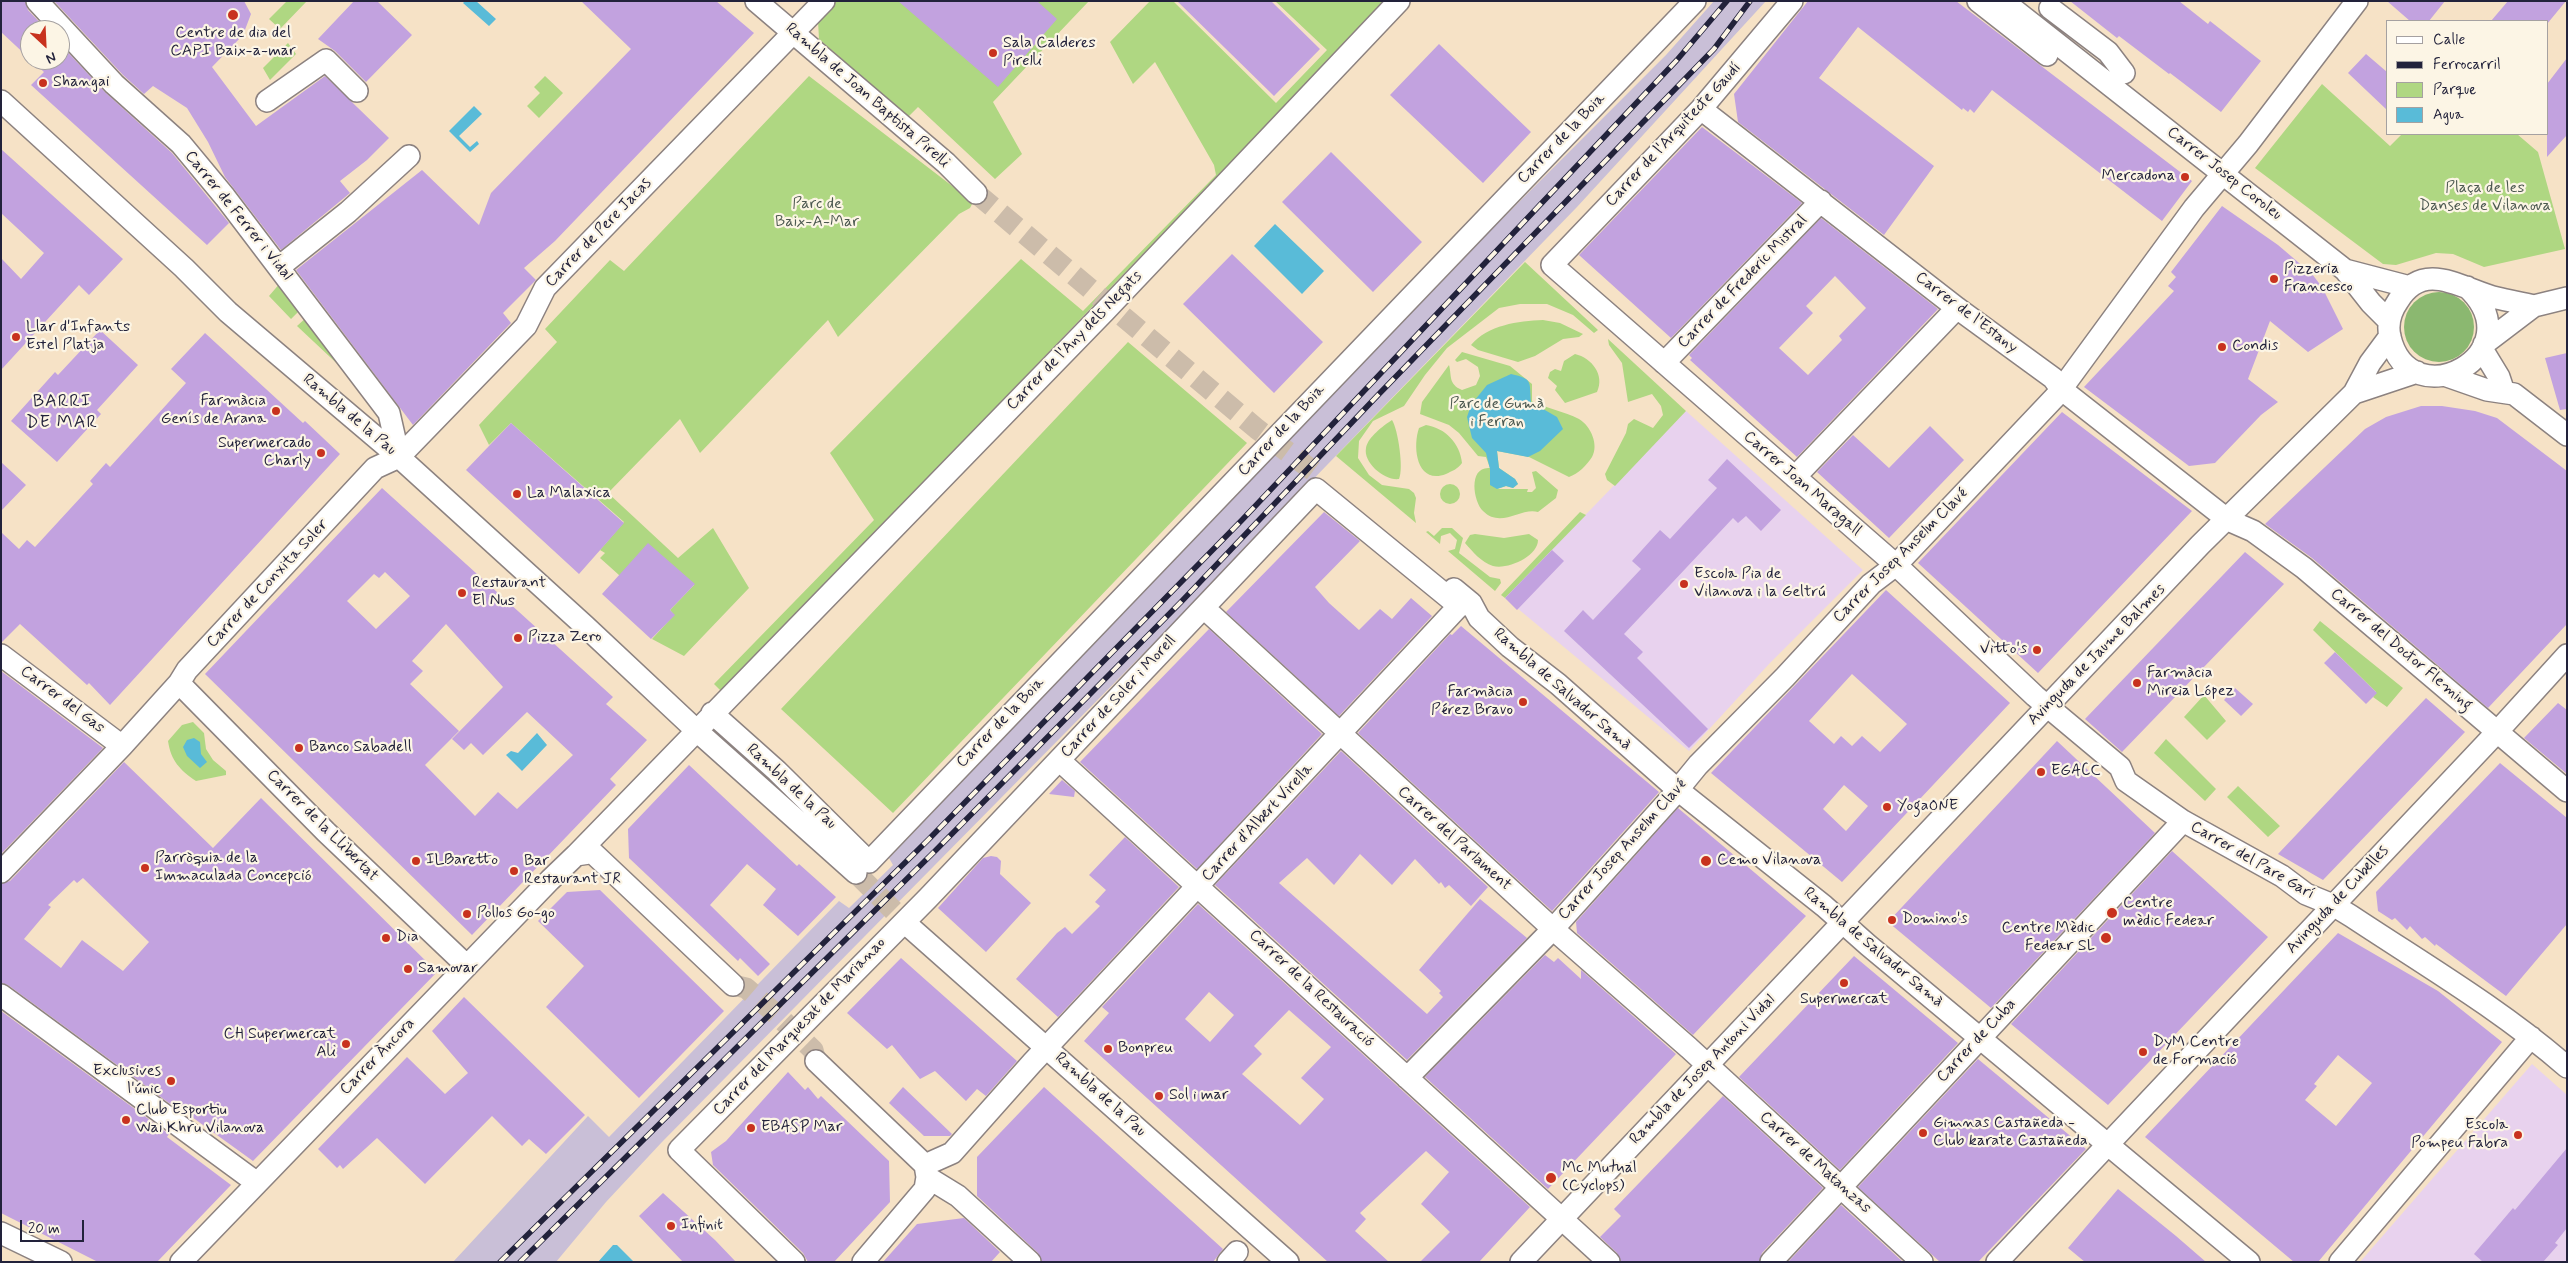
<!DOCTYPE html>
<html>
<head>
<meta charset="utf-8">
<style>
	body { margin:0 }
	#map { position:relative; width:2568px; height:1263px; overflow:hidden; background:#f6e2c6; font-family:Mynerve,sans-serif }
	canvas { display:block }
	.frame { position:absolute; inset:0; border:2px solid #22223b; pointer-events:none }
	.legend { position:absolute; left:2386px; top:20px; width:162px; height:115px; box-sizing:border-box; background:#fcf5e5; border:1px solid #a5a1a1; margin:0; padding:6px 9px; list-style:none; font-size:15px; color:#22223b }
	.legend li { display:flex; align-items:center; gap:10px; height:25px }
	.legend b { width:25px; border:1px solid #a5a1a1 }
	.north { position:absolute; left:20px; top:20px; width:50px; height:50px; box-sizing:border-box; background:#fcf5e5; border:1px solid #a5a1a1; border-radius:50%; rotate:155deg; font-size:14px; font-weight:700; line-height:20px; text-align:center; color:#22223b }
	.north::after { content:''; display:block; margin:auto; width:18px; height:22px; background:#c8321e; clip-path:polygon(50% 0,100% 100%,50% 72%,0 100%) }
	.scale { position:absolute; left:20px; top:1220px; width:64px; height:22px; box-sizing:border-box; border:2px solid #22223b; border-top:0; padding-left:6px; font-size:15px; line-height:18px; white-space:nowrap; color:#22223b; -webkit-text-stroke:4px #fcf5e5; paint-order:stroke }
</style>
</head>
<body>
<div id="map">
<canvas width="2568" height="1263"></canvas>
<div class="frame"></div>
<ul class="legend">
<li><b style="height:6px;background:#fff"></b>Calle</li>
<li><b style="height:6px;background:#22223b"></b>Ferrocarril</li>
<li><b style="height:14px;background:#afd782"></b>Parque</li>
<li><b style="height:14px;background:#59bbd8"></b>Agua</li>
</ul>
<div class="north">N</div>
<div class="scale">20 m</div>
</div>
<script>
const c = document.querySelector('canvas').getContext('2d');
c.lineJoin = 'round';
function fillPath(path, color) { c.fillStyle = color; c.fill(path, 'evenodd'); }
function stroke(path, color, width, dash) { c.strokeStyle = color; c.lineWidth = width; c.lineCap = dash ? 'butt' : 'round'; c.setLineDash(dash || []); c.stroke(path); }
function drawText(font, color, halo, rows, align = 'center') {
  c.font = font + ' Mynerve,sans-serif'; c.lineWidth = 4.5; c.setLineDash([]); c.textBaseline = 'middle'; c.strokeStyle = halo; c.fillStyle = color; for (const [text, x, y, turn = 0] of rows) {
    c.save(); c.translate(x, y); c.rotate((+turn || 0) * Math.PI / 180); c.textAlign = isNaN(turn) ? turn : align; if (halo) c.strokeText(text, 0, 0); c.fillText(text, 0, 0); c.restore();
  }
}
fillPath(new Path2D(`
	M1686,411l177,159 -94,94 -80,87 -184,-153z
	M2532,1064l35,31v167h-207z`), '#e8d2ee');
fillPath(new Path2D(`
	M1714,1h52l-189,206 -375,387 -540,548 -56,60 -50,60h-103l135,-146 21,21 230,-236 10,7 44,-43 -4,-7 45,-47 88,-106 398,-404 246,-246z`), '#c9bfd7');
fillPath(new Path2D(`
	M287,1h20l-27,28 -11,-10z
	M837,1h252l-96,101 29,52 -27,25 -77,-72 -10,10 -89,-78 -1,-18z
	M1150,1h23l103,102 51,-53 -52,-49h111l-664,691 -8,-8 160,-164 -44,-67 191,-194 62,52 133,-136 -2,-10 -59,-103 -22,22 -23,-42z
	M288,43l8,11 -26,26 -7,-12z
	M545,76l18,17 -24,25 -12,-12 13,-13 -6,-6z
	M809,76l164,126 -3,6 -11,6 -121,123 -10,-17 -128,133 -20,-34 -72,74 70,65 35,-30 36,60 -65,68 -32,-17 22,-24 -4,-5 24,-25 -75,-10 -19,-17 5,-5 -5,-3 24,-28 -113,-99 -22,22 -10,-20 78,-83 -12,-13 65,-69 14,11z
	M2322,84l68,62 12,-12h115l21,18 27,97 -81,18 -31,-13 -17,-1 -40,12 -13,-1 -128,-96z
	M1525,262l73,68 -4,3 -21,-18 -26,-11h-27l-21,4 -52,40 -22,27 -21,31 -31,15 -14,20 -1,17 11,17 13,10 27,4 5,4 2,5 -2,15 2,10 -80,-67z
	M281,282l21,26 -11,11 -22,-23z
	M308,316l55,72 -66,-62z
	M1543,320l17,3 23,11 -4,3 -16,2 -28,17 -17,6 -40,-12 -7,-5c17,-20 47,-24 72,-25z
	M1608,339l78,72 -71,75 -8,-6 -2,-6 21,-41 2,-9 6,-5 19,9 10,-13 -2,-9 -9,-12 -24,8 -6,-39 -13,-18z
	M1128,342l119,101 -354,370 -112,-104z
	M1462,352l48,14 22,18v17c15,8 32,10 47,18 12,7 20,26 13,38 -5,8 -14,17 -23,20l-40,-20 -32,-6 2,17 16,11 3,5 -5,4 -7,-2 -9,3h31l-1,3h5l4,-4 -4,-16 4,-1 22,19 -2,8 -18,14c-17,-5 -37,17 -55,-1 -10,-10 -15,-45 7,-43l-4,-11 -8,-1 -19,-23 -10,-8 -29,-11 2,-12 27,-37c3,11 -1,19 13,25l14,-5 4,-9 -2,-9 -12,-8 -9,3 -2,-2z
	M1575,354c17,4 30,21 22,38l-32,11 -10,-13 2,-4 -9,-8 2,-6 5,-3 6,2 3,-10z
	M1392,420c6,9 12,49 7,59 -14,2 -36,-16 -33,-31 2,-11 17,-22 26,-28z
	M1426,425c19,3 34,18 36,38 -4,6 -10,8 -16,11 -29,11 -34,-26 -27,-46z
	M1440 494a10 10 0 1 1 20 0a10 10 0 1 1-20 0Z
	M1580,512l6,3 -81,83 -4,-3z
	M1442,528h10l11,10 -4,15 31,24 10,2 1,4 -6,8 -47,-40 7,-2 2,-9 -7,-7 -9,3 -1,8 -14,-12 2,-1 6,5z
	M1475,534l29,4 25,-4 9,6c0,16 -30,30 -45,26 -12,-4 -20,-14 -28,-23l5,-8z
	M2320,621l83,67 -16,19 -14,-10 3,-5 -63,-62z
	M2204,695l22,26 -19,19 -23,-23z
	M193,722l11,11 2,16 7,11 13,11v4l-30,6c-16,-11 -25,-20 -28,-40l14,-16z
	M2166,739l50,50 -11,12 -51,-48z
	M2238,786l42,40 -12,11 -41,-40z`), '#afd782');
fillPath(new Path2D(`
	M2404 327a35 35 0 1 1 70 0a35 35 0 1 1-70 0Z`), '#8bb870');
fillPath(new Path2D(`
	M465,1h11l20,18 -7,7 -26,-23z
	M474,106l8,8 -23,22 11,11 7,-6 2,3 -9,8 -21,-21z
	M1275,224l49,47 -22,23 -48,-48z
	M1511,374c23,5 18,8 20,28l26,15 6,12 -23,22 -12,6 -31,-6 2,17 16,11 3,5 -5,4 -7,-2 -9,3 -7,-4v-16l-4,-16 -14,-15 -5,-21 4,-12 16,-20z
	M537,733l10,12 -25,26 -16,-16 5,-4 7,2z
	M194,738l6,4 1,12 6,8 -7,6 -13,-12 -4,-9 4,-7z
	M613,1245h4l17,17h-36z`), '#59bbd8');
fillPath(new Path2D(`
	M1,1h24l3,9 19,20h-17v29l-29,-27z
	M54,1h190l7,13 -8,21 -31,32 44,59 69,-50 64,62 -22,22 -27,21 10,12 -69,57 -56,-73 -17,-35 -21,-34 -34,-22 -9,8 -21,-19z
	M354,1h23l35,34 -46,47 -31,-31 -17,-12z
	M581,1h135l38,32 -199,208 -31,27 12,12 -33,33 8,10 -98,102 -117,-155 126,-100 57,55 12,-32 140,-144z
	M898,1h139l20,18 -59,68z
	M1177,1h94l49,48 -46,47z
	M1808,1h148l236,180 -30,40 -170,-131 -18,23 -4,-4 -2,3 -5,-4 -1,2 -104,-83 -39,51 115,88 -50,69 -146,-113 -4,-28z
	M2070,1h109l29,23 2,-3 51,40 -40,51 -51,-39 -1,1 -50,-38 -2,2z
	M2387,1h58l-16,20h-19z
	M2508,1h58l-19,23v-3h-56z
	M60,44l46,49 66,60 57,70 -22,22 -176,-160 13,-13 -13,-12h29z
	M1439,44l92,88 -48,51 -93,-88z
	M2366,54l21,18v38l-39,-37z
	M2567,58v77l-20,22v-73z
	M1702,127l100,76 -131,135 -92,-83z
	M1,149l122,110 -34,36 -10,-10 -78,85v-112l20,21 23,-26 -43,-40z
	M1331,152l91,90 -49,50 -91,-90z
	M2222,206l56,39 34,29 10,13 21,42 -35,23 -38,-31 -22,58 30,23 -17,13 -46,48 -26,3 -105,-79 90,-96 -6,-5 8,-9 -5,-5z
	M1821,218l117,91 -141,148 -107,-97 2,-2 -3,-3zM1835,276l31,32 -27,28 3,4 -34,35 -29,-27 34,-35 -7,-7z
	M1232,254l91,88 -49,51 -91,-89z
	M100,330l38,35 -41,45 4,4 -44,48 -46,-41 44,-49 3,3z
	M205,333l98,90 2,-2 35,33 -230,251 -21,-22 -2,2 -67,-61 -19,19v-111l18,17 8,-9 8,7 58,-63 -3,-3 16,-18 4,4 76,-84 -15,-14z
	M2567,353v56l-7,1 -15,-52z
	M2421,406h21l33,5 22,7 70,53v153l-79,84 -176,-150 -47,-34 100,-95 21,-12z
	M2062,412l130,99 -154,162 -120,-110z
	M511,423l113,100 -45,51 -113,-104z
	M1930,426l34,34 -75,78 -72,-66 36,-37 36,33z
	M1727,459l54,51 -20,21 -15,-15 -8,7 -5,-5 -109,116 19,18 -6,6 71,71 -19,19 -125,-117 19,-21 10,10 48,-51 -9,-8 28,-31 10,9 47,-51 -9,-8z
	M1,462l25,23 -25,26z
	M382,488l231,209 -7,7 41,36 -37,39 6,6 -144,150 -267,-261zM385,572l25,24 -34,33 -29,-28 27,-27 5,4zM446,624l57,63 -51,52 12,11 7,-7 12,12 44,-43 46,43 -56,54 -19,-17 -23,24 -50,-51 34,-34 -49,-47 13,-13 -11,-10z
	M1324,512l36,29 -45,46 14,16 30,27 21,-21 12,10 19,-21 21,18 -93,100 -113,-104z
	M648,543l47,41 -25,26 5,5 -24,24 -49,-45z
	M1552,550l12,11 -47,49 -12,-12z
	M2245,552l39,32 -162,168 -37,-33z
	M1886,590l124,113 -168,179 -131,-109zM1852,674l55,50 -27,28 -18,-16 -10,10 -11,-10 -7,8 -25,-23zM1844,785l24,21 -22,25 -23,-22z
	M1461,626l198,166 -107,119 -194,-178 92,-99 2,1z
	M1209,629l113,105 -125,135 -117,-107z
	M2335,652l42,41 -11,11 -42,-41z
	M1,671l102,77 -102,106z
	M2235,688l18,16 -12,12 -17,-16z
	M2426,698l39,34 -40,42 -102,106 -45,-26z
	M2558,703l9,7v64l-43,-36z
	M2057,741l98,92 -164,175 -103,-86z
	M1341,751l147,136 -17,19 -22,-21 -4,3 -4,-6 -2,2 -24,-25 -23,26 -32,-31 -26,31 -27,-27 -28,25 148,131 16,-17 -4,-4 2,-2 -22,-21 61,-71 47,39 -120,122 -192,-175z
	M124,762l89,86 48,-50 176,174 -184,189 -68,-49 -1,2 -176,-129 -7,-2v-99l9,-3zM83,878l66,64 -26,29 -41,-31 -21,28 -37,-29 27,-32 -3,-2 26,-25 3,3z
	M2500,763l67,55v106l-61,72 -70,-52 -1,2 -10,-9 -3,2 -12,-13 -3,4 -12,-12 -3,2 -14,-9 -2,-19z
	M689,765l108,101 2,-2 37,33 -38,39 -35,-31 13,-16 -29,-25 -37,41 60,59 -12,12 -18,-18 -2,3 -109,-103 -1,-29z
	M1062,780l13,11 -1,6 -25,-3z
	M1678,808l128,108 -113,119 -116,-102 -1,-11z
	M1125,837l54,50 -121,130 -42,-38 41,-46 8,-6 7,7 28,-28 -5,-4 11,-12 -17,-15z
	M2172,851l96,86 -160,168 -97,-81z
	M991,856l6,1 4,4 -1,13 31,29 -45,49 -48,-44 45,-50z
	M600,890l124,121 -85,87 -93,-91 38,-41 -46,-45 29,-29z
	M1198,904l332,303 -51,55h-59l30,-30 -29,-28 28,-32 -23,-21 -66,62 6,6 -11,12 34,31h-61l-244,-221 25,-28 -7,-6zM1209,992l25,23 -24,27 -25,-23zM1289,1010l42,37 -30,31 23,21 -24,26 -58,-51 20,-20 -8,-8z
	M2338,933l100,58 64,51 -184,220h-24l-149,-125zM2338,1055l34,28 -36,43 -31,-26 12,-14 -3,-2z
	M1545,955l9,7 4,-4 23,21v-9l95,84 -128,135 -123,-112z
	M1854,956l104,87 -118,127 -101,-93z
	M901,958l116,103 -31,35 -9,-7 -11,12 -31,-30 -15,8 -28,-34 -5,4 -40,-36z
	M464,997l121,118 -39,39 -17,-15 -7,7 -30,-30 -67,68 -48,-46 -34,31 -3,-4 -3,3 -19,-19 89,-92 38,37 23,-21 -36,-42z
	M1,1011l168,123 -2,3 64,48 -74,77h-59l-97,-49z
	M1978,1059l108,90 -108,113h-38l-82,-75z
	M788,1072l17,18 3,-3 10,12 3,-3 68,65 1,41 -56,60h-26l-5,-9 -90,-88 -2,-13 15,-11z
	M903,1087l49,47 -2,2h-26l-35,-33z
	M1044,1087l179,162 -10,13h-171l-4,-9 -61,-57v-39z
	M1723,1096l100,92 -61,65 -3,9h-138l-4,-9 -17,-16 21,-21 -7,-7z
	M2567,1148v80l-12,15 3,2 -15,17h-60l-9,-8 39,-46 2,2z
	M2118,1189l58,47 30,26h-121l-17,-14z
	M663,1193l52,47 21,22h-53l-44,-46z
	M1841,1205l62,57h-115z
	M964,1218l36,34 -9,10h-108l34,-38z`), '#c2a2df');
stroke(new Path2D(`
	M976,193l281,236 63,47
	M856,873l56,56
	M733,985l13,3 30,26 37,36 3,11`), '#ccbcaa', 21, [21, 11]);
const minor = new Path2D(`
	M37,1l77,83 67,60 44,53 164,216 10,44
	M756,1l190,162 30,30
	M1792,1l-91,108 -149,156 344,300 139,131 85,71 6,14 57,40 99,55 24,18 27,11 18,11c74,49 149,93 216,151
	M1978,1l69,54
	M2003,1l342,269 26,33 18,18
	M2050,8l58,44 16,21
	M1,101l183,167 44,44 171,145 186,169 112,105 159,142
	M267,101l59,-41 31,31
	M1701,109l256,199 96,70 8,11 167,131 25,11 51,37 263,223
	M279,267l69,-55 61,-56
	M2345,270l65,17
	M2467,287c70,66 -57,134 -77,50 -3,-13 1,-26 8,-36 26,-43 65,-11 99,-3 12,3 25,5 37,8
	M2484,344l50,-38 33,-8
	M2482,349l17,28 5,15
	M1664,363l157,-162
	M2447,376l40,14 27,4 53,41
	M2354,393l63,-21
	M1795,477l162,-169
	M1454,589l17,14 8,15 31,29 48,37 120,106 146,116 44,39 381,317
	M1204,608l349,321 136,119 233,214
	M1,655l121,91
	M179,683l147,149 141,134
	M712,713l65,58 92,91 826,-861
	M1059,760l550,502
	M592,852l141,133
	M576,855l529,-544 294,-310
	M1,872l121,-126 57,-63 8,-13 188,-202 24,-11 127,-131 19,-38 279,-287
	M912,929l376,333
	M1,995l256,188
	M816,1061l109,104 2,12 -2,12 -62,73
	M1407,1078l146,-149 118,-131 27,-33 87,-88 86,-93 25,-19 161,-170 137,-187 54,-64 109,-143
	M925,1165l27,-12 80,-90 427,-457 12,-3
	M927,1177l31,19 72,66
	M1,1233l60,29
	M181,1262l369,-382 26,-25 13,-2
	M794,1262l-115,-112 249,-252 388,-409 143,117
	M1228,1262l9,-10
	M1521,1262l679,-717 154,-152 16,-30 20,-27
	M1771,1262l412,-441
	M1997,1262l500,-530 70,-77
	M2340,1262l191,-225`);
stroke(minor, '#8c8280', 24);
stroke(minor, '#fff', 21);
const rail = new Path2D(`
	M500,1262l428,-422 314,-320 435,-460 50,-59
	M520,1262l416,-412 245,-248 198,-208 335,-345 36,-48`);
stroke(rail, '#22223b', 5.5);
stroke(rail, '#fcf5e5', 4, [11]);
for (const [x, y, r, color] of [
	[233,15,6,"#c8321e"],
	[993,53,5,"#c8321e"],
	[43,83,5,"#c8321e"],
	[2185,177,5,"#c8321e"],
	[2274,279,5,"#c8321e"],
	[16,337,5,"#c8321e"],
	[2222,347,5,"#c8321e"],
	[276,411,5,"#c8321e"],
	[321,453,5,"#c8321e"],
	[517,494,5,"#c8321e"],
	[1684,584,5,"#c8321e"],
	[462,593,5,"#c8321e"],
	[518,638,5,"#c8321e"],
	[2037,650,5,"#c8321e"],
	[2137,683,5,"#c8321e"],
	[1523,702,5,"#c8321e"],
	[299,748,5,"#c8321e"],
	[2041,772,5,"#c8321e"],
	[1887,807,5,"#c8321e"],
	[416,861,5,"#c8321e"],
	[1706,861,6,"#c8321e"],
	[145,868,5,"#c8321e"],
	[514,871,5,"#c8321e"],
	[2112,913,6,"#c8321e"],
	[467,914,5,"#c8321e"],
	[1892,920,5,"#c8321e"],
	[386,938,5,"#c8321e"],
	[2106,938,6,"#c8321e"],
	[408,969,5,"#c8321e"],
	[1844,983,5,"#c8321e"],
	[346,1044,5,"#c8321e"],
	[1108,1049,5,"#c8321e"],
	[2143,1052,5,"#c8321e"],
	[171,1081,5,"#c8321e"],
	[1159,1096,5,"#c8321e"],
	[126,1120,5,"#c8321e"],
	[751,1128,5,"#c8321e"],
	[1923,1133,5,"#c8321e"],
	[2518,1135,5,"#c8321e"],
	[1551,1178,6,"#c8321e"],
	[671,1226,5,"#c8321e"]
]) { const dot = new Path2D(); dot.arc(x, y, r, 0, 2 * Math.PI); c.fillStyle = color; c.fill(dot); stroke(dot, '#fcf5e5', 2); }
drawText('16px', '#22223b', '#fcf5e5', [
	["Centre de dia del",233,34,"center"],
	["CAPI Baix-a-mar",233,52,"center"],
	["Sala Calderes",1003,44],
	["Pirelli",1003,62],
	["Shangai",53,83],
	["Mercadona",2175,177,"right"],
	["Pizzeria",2284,270],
	["Francesco",2284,288],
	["Llar d'Infants",26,328],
	["Estel Platja",26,346],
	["Condis",2232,347],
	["Farmàcia",266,402,"right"],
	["Genís de Arana",266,420,"right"],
	["Supermercado",311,444,"right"],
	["Charly",311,462,"right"],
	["La Malaxica",527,494],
	["Escola Pia de",1694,575],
	["Vilanova i la Geltrú",1694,593],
	["Restaurant",472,584],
	["El Nus",472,602],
	["Pizza Zero",528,638],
	["Vitto's",2027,650,"right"],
	["Farmàcia",2147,674],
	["Mireia López",2147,692],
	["Farmàcia",1513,693,"right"],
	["Pérez Bravo",1513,711,"right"],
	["Banco Sabadell",309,748],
	["EGACC",2051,772],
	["YogaONE",1897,807],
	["Parròquia de la",155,859],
	["Immaculada Concepció",155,877],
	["ILBaretto",426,861],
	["Cemo Vilanova",1717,861],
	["Bar",524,862],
	["Restaurant JR",524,880],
	["Centre",2123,904],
	["mèdic Fedear",2123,922],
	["Pollos Go-go",477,914],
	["Domino's",1902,920],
	["Centre Mèdic",2095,929,"right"],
	["Fedear SL",2095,947,"right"],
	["Dia",396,938],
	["Samovar",418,969],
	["Supermercat",1844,1000,"center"],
	["CH Supermercat",336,1035,"right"],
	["Ali",336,1053,"right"],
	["DyM Centre",2153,1043],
	["de Formació",2153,1061],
	["Bonpreu",1118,1049],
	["Exclusives",161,1072,"right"],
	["l'únic",161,1090,"right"],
	["Sol i mar",1169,1096],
	["Club Esportiu",136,1111],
	["Wai Khru Vilanova",136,1129],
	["Gimnas Castañeda -",1933,1124],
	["Club karate Castañeda",1933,1142],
	["Escola",2508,1126,"right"],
	["Pompeu Fabra",2508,1144,"right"],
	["EBASP Mar",761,1128],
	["Mc Mutual",1562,1169],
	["(Cyclops)",1562,1187],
	["Infinit",681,1226]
], 'left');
drawText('16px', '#22223b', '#fcf5e5', [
	["Rambla de Joan Baptista Pirelli",867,96,41],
	["Carrer de l'Arquitecte Gaudí",1674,135,-47],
	["Carrer de la Boia",1562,139,-46],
	["Carrer Josep Coroleu",2224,174,38],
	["Carrer de Ferrer i Vidal",238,216,51],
	["Carrer de Pere Jacas",599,233,-46],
	["Carrer de Frederic Mistral",1743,282,-46],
	["Carrer de l'Estany",1966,313,37],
	["Carrer de l'Any dels Negats",1075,341,-46],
	["Rambla de la Pau",349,415,40],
	["Carrer de la Boia",1282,431,-47],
	["Carrer Joan Maragall",1802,484,41],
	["Carrer Josep Anselm Clavé",1901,556,-45],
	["Carrer de Conxita Soler",268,584,-47],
	["Carrer del Doctor Fleming",2401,650,40],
	["Avinguda de Jaume Balmes",2097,655,-46],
	["Rambla de Salvador Samà",1562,690,41],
	["Carrer de Soler i Morell",1119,697,-47],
	["Carrer del Gas",62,700,37],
	["Carrer de la Boia",1001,723,-46],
	["Rambla de la Pau",791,787,43],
	["Carrer d'Albert Virella",1258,823,-47],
	["Carrer de la Llibertat",322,826,45],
	["Carrer del Parlament",1454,839,42],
	["Carrer Josep Anselm Clavé",1623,850,-48],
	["Carrer del Pare Garí",2252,861,30],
	["Avinguda de Cubelles",2338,900,-47],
	["Rambla de Salvador Samà",1873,948,40],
	["Carrer de la Restauració",1311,989,43],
	["Carrer del Marquesat de Marianao",800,1027,-46],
	["Carrer de Cuba",1977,1041,-47],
	["Carrer Àncora",378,1057,-46],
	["Rambla de Josep Antoni Vidal",1703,1070,-46],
	["Rambla de la Pau",1100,1095,42],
	["Carrer de Matanzas",1815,1163,42]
]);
drawText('16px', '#4c5850', '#fcf5e5', [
	["Plaça de les",2485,189],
	["Danses de Vilanova",2485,207],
	["Parc de",817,205],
	["Baix-A-Mar",817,223],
	["Parc de Gumà",1497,405],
	["i Ferran",1497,423]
]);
c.letterSpacing = '1px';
drawText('18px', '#22223b', '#fcf5e5', [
	["BARRI",62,402],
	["DE MAR",62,423]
]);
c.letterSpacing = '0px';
</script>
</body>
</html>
